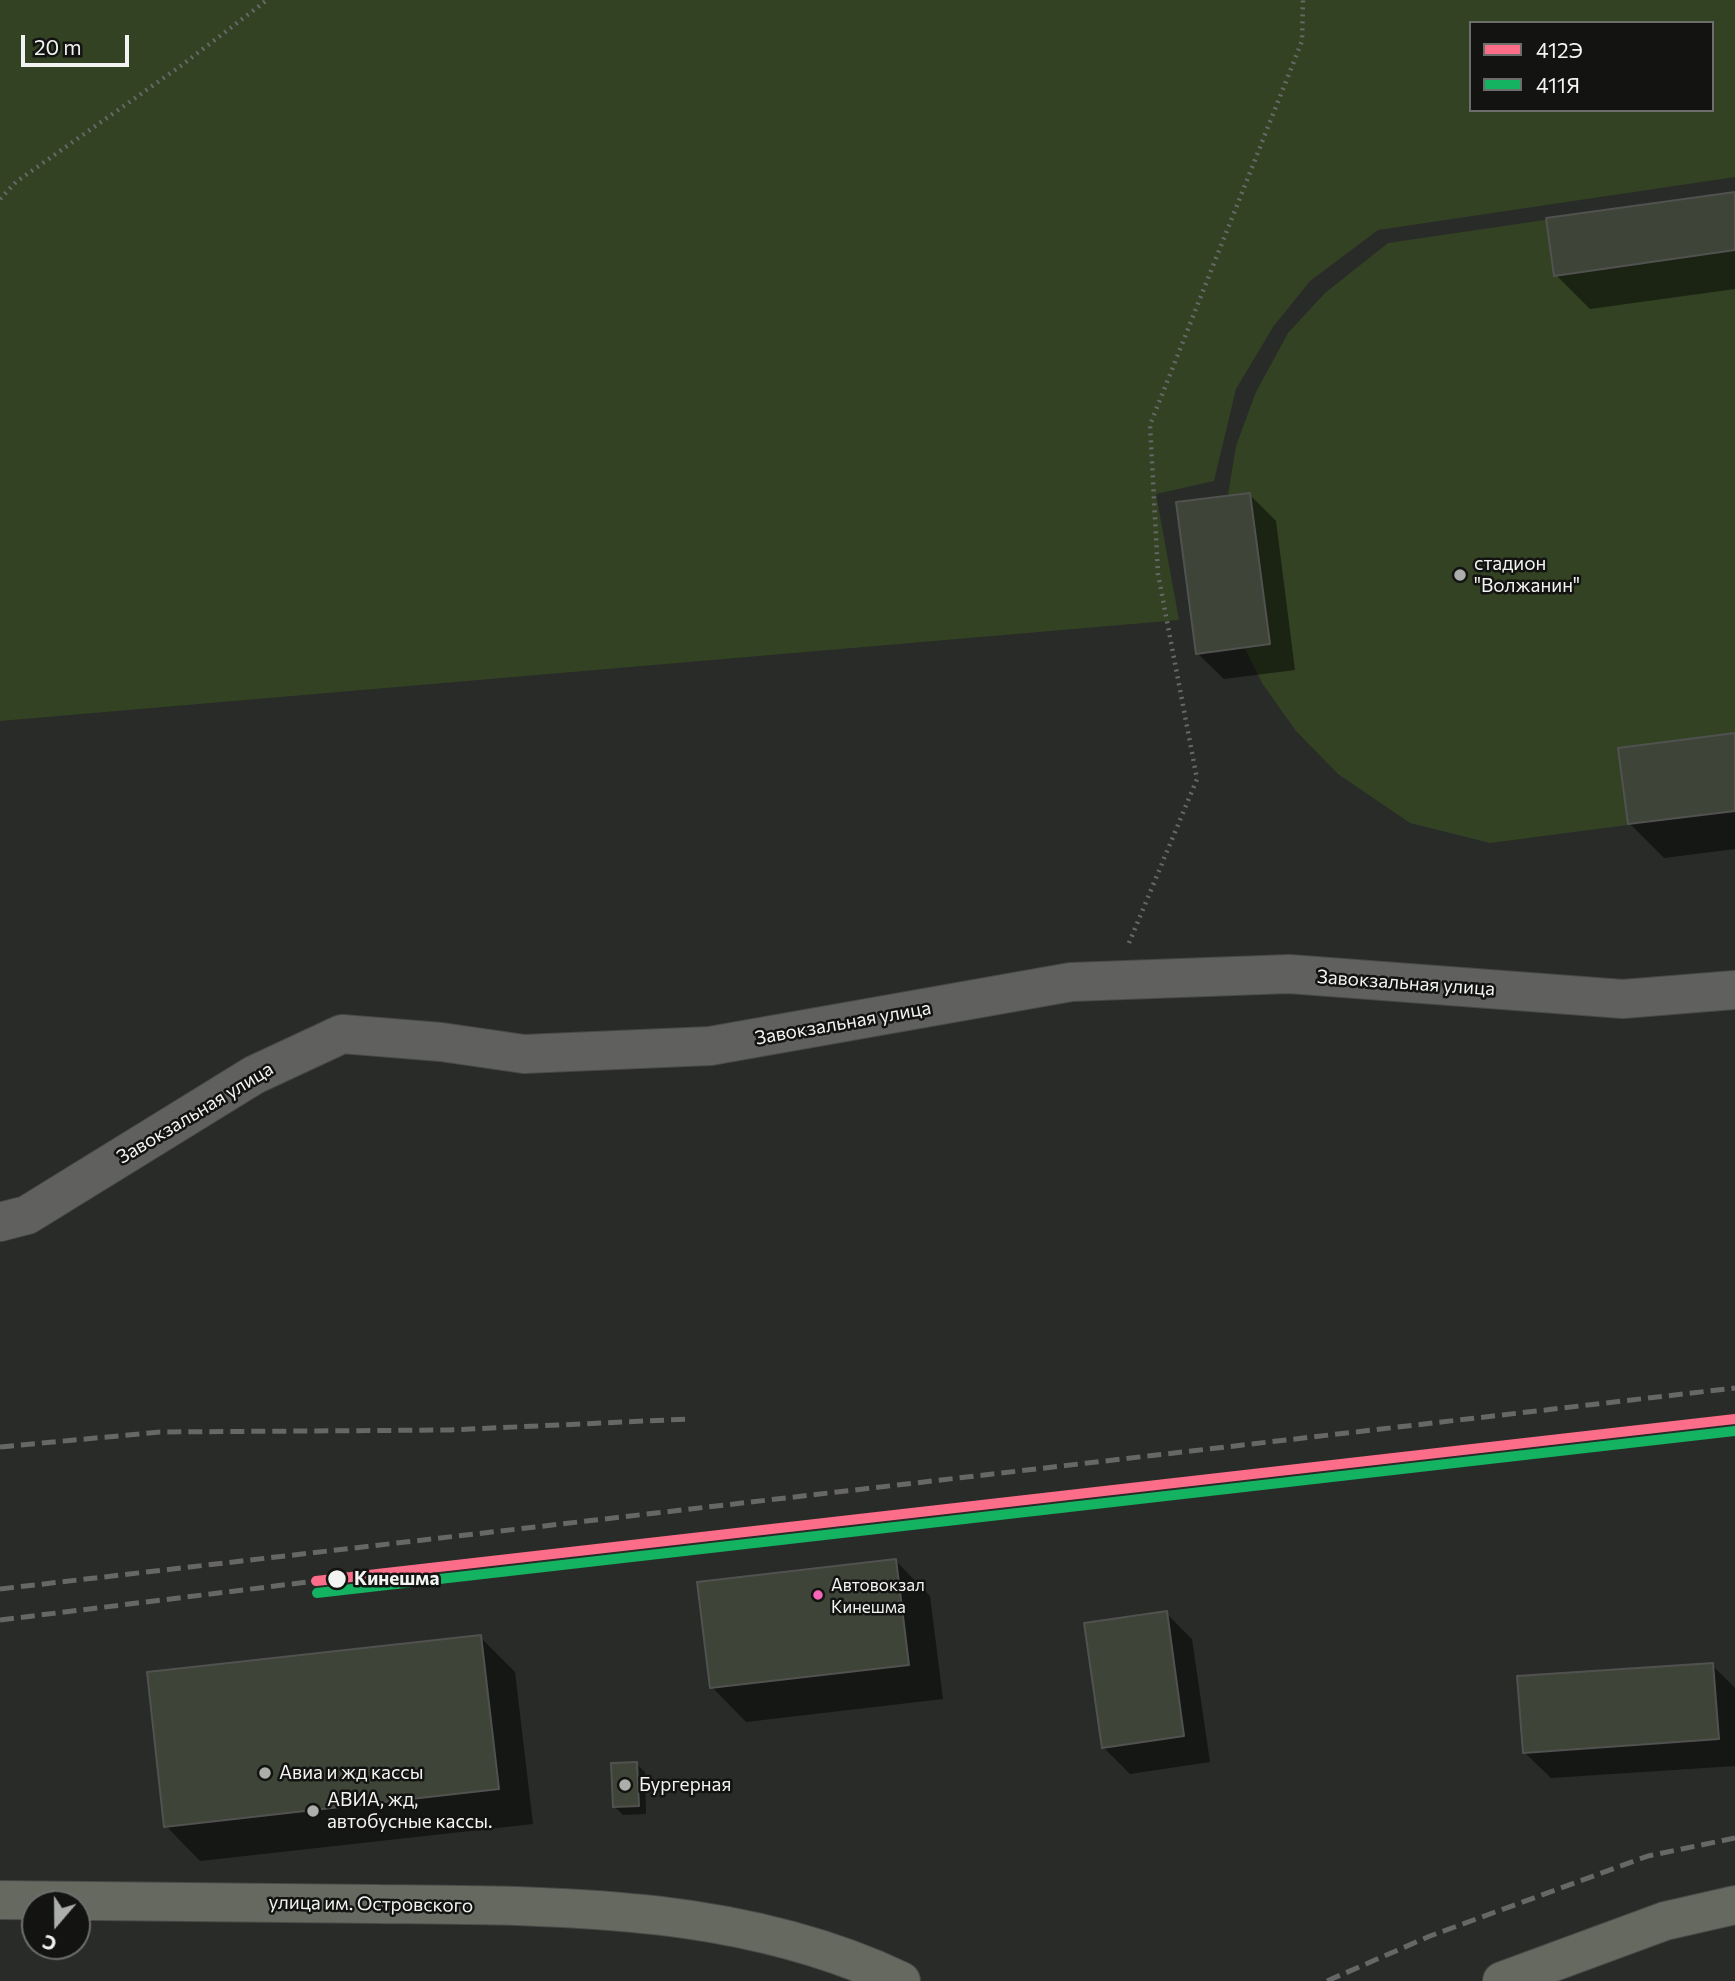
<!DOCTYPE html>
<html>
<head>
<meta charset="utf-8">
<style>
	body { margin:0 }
	#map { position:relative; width:1735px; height:1981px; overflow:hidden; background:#292b28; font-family:Commissioner,sans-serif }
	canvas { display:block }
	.legend { position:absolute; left:1469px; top:21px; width:245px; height:91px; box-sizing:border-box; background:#131412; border:2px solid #6c6e6b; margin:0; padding:9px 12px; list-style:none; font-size:21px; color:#f2f4f1 }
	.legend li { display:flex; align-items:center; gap:14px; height:35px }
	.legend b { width:35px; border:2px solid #6c6e6b }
	.north { position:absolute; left:21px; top:1890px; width:70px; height:70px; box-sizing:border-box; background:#131412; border:2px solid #6c6e6b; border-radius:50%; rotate:200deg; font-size:19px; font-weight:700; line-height:28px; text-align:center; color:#f2f4f1 }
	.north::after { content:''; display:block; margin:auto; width:24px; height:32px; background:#acaeab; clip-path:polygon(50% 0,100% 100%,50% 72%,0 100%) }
	.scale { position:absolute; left:21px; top:35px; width:108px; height:32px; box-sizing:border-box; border:4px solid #f2f4f1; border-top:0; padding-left:9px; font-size:21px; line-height:24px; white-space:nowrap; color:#f2f4f1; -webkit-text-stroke:5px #131412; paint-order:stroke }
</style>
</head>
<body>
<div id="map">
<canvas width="1735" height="1981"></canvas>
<ul class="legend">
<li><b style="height:9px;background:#fb6d88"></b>412Э</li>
<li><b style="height:9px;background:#13b361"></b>411Я</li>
</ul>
<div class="north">С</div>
<div class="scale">20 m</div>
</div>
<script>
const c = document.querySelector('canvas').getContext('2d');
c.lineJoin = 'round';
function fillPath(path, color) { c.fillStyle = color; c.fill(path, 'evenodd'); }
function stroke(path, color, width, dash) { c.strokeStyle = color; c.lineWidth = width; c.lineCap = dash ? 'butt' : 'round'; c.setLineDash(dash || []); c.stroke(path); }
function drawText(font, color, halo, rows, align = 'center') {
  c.font = font + ' Commissioner,sans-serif'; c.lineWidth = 5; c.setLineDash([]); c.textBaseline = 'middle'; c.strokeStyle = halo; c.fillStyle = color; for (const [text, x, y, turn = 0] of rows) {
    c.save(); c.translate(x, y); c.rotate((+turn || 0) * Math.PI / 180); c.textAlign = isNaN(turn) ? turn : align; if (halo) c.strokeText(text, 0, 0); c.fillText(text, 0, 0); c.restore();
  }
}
fillPath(new Path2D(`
	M0,0h1735v177l-357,53 -68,51 -37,46 -37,62 -22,92 -58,13 23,126 -1179,101zM1471,23h241v87h-241z
	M1735,192v619l-245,32 -80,-20 -72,-49 -42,-43 -34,-48 -18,-36 -48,7 -20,-152 52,-7 8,-49 20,-54 32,-59 37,-40 63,-50z`), '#334223');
fillPath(new Path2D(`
	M1735,193v96l-145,20 -34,-34z
	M1250,495l26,26 19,149 -71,9 -27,-26z
	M1735,735v114l-71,9 -34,-34z
	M896,1561l34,35 13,103 -197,23 -34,-35z
	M1166,1613l26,26 18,123 -80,12 -27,-27z
	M480,1637l35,35 18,152 -333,37 -34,-35z
	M1712,1665l23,23v78l-184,12 -27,-26z
	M636,1764l9,8 1,42 -23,1 -9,-9z`), '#0007');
const building = new Path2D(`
	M1735,192v58l-181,26 -8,-58z
	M1250,493l20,151 -74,10 -20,-152z
	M1735,733v78l-107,13 -10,-76z
	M896,1559l13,106 -199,23 -13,-106z
	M1167,1611l17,125 -82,12 -18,-125z
	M481,1635l18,154 -335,38 -17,-155z
	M1713,1663l6,76 -196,14 -6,-77z
	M637,1762l2,44 -26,1 -2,-44z`);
fillPath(building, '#3e4437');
stroke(building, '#515250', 2);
const minor = new Path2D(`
	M0,1222l27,-7 227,-140 88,-41 99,8 83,12 186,-8 361,-64 218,-8 334,25 112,-9`);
const major = new Path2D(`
	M0,1900c125,1 251,3 376,4 178,2 361,-1 525,77
	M1502,1981l163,-60 70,-16`);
stroke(minor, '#474947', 40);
stroke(major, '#474947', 40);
stroke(new Path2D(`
	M0,199l16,-17 166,-117 85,-65
	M1129,943l68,-164 -39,-205 -8,-149 152,-384 1,-41`), '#676866', 4.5, [2, 5]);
stroke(minor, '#60615f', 38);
stroke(major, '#656960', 38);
stroke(new Path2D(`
	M0,1447l160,-15 289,-2 240,-11
	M0,1589l1735,-201
	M0,1620l316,-39
	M1327,1981l103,-45 218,-80 87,-18`), '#666766', 5, [14, 7]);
stroke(new Path2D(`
	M316,1581l1419,-162`), '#fb6d88', 10);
stroke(new Path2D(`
	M317,1593l1418,-162`), '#13b361', 10);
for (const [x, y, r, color] of [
	[1460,575,7,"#acaeab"],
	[337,1579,10,"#f2f4f1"],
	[818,1595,6,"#fa66b7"],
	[265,1773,7,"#acaeab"],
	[625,1785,7,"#acaeab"],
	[313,1811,7,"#acaeab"]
]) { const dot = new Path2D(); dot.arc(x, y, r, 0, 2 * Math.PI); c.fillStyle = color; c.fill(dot); stroke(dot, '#131412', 2.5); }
drawText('17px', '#f2f4f1', '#131412', [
	["Автовокзал",831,1585],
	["Кинешма",831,1607]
], 'left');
drawText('19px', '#f2f4f1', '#131412', [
	["стадион",1474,564],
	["\"Волжанин\"",1474,586],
	["Авиа и жд кассы",279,1773],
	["Бургерная",639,1785],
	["АВИА, жд,",327,1800],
	["автобусные кассы.",327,1822]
], 'left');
drawText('19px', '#f2f4f1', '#131412', [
	["Завокзальная улица",1406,983,4],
	["Завокзальная улица",843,1023,-10],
	["Завокзальная улица",195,1113,-31],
	["улица им. Островского",371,1904,1]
]);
drawText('bold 19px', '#f2f4f1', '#131412', [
	["Кинешма",354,1579]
], 'left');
</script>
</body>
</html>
